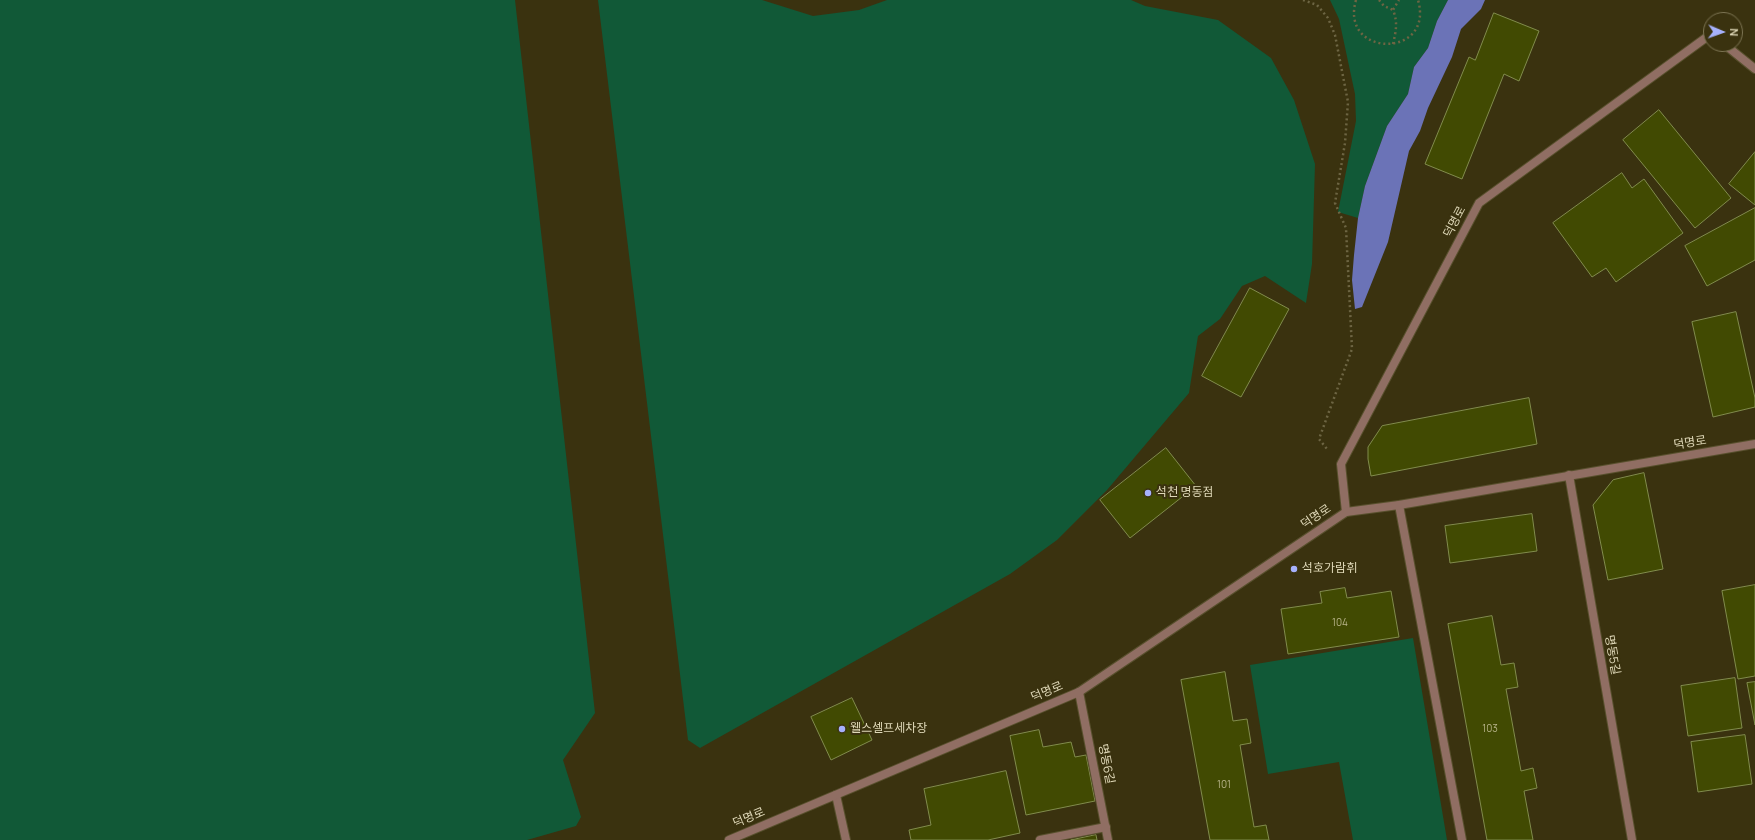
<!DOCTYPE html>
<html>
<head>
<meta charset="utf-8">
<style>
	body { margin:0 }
	#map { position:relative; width:1755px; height:840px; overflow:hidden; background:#3a320f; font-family:Manrope,sans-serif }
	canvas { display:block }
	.north { position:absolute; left:1703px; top:12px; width:40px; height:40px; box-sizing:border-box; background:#3a320f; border:1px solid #7c7453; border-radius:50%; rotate:92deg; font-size:11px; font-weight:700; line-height:16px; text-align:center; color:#dfd8b8 }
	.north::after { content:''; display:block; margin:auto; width:14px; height:18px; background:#a6b1fc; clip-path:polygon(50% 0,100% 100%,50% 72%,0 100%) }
</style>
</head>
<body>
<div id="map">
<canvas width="1755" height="840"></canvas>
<div class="north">N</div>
</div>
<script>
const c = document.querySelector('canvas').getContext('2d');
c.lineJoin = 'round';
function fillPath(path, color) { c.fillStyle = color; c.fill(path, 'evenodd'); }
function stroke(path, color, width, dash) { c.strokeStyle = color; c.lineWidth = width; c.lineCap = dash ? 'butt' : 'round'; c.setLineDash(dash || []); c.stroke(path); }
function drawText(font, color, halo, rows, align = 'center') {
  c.font = font + ' Manrope,"Noto Sans KR",sans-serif'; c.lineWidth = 4; c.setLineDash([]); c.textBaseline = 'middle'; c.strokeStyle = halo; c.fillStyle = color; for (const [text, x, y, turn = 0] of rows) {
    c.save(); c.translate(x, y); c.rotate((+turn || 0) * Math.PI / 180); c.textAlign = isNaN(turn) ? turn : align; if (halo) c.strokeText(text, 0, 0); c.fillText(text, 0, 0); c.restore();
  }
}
fillPath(new Path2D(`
	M0,0h515l80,713 -32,47 18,57 -5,9 -49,14h-527z
	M598,0h164l51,16 46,-6 28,-10h244l14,6 73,14 53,38 23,42 21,64 -3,100 -6,39 -41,-27 -23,10 -22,33 -22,17 -9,57 -82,97 -50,50 -47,34 -310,174 -12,-8z
	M1330,0h118l-11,21 -9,27 -14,19 -6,27 -21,32 -22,60 -7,32 -20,-6 18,-91 -1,-27 -16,-75z
	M1413,638l34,202h-94l-14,-78 -71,12 -18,-109z`), '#115937');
fillPath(new Path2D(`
	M1448,0h37l-4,9 -20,20 -9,28 -24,51 -8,23 -11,20 -21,91 -26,65 -7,2 -3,-29 2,-25 4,-37 7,-32 22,-60 21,-32 6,-27 14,-19 9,-27z`), '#6b73b7');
const building = new Path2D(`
	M1494,13l45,18 -20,50 -15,-7 -42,105 -37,-15 44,-107 6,3z
	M1659,110l72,88 -36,30 -72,-88z
	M1755,152v53l-26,-21z
	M1622,173l10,15 12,-9 39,54 -67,49 -10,-14 -14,9 -39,-54z
	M1755,208v52l-48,26 -22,-40z
	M1250,288l39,21 -48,88 -39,-21z
	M1736,312l19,86v9l-42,10 -21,-95z
	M1529,398l8,46 -166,32 -3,-17v-12l14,-21z
	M1166,448l30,38 -66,52 -30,-38z
	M1644,473l19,96 -55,11 -15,-75 20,-25z
	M1532,514l5,37 -87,12 -5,-37z
	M1755,585v91l-17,3 -16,-88z
	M1345,588l2,10 44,-7 8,46 -111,17 -7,-45 41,-6 -2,-11z
	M1492,616l9,49 13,-2 4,24 -12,2 15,82 12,-3 4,20 -13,3 9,49h-46l-39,-216z
	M1225,672l8,49 14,-2 4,24 -11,2 14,82 12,-2 3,15h-59l-29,-160z
	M1735,678l7,50 -54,8 -7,-50z
	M1755,682v43l-8,-42z
	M852,698l20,42 -41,20 -20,-43z
	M1039,730l4,17 28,-5 4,15 11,-2 9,46 -69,14 -16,-79z
	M1745,735l7,49 -54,8 -7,-50z
	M1006,771l14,62 -32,7h-77l-2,-10 22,-5 -7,-36z
	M1096,835l1,5h-26z`);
fillPath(building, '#414a02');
stroke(building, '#818c4d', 1);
const service = new Path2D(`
	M1399,505l63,335
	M1040,840l66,-13`);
const minor = new Path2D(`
	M1724,44l31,25
	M1569,475l63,365
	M1346,512l-5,-48 138,-261 232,-169
	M1079,692l29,148
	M836,795l10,45`);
const tertiary = new Path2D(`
	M729,840l350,-148 267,-180 53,-7 356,-61`);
stroke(service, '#58502d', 10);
stroke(minor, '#58502d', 10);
stroke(tertiary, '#58502d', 10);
stroke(new Path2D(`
	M1303,0l14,5 11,13 7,17 13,67 -3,41 -10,60 11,25 6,121 -33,90 8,10
	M1356,0c-17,58 79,59 62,0
	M1379,0l5,6 9,4
	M1393,44c3,-13 5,-22 0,-34l6,-10`), '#6d6543', 2.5, [2, 3]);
stroke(service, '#906e63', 8);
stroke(minor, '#906e63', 8);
stroke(tertiary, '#906e63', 8);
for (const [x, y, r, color] of [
	[1148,493,4,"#a6b1fc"],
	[1294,569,4,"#a6b1fc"],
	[842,729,4,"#a6b1fc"]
]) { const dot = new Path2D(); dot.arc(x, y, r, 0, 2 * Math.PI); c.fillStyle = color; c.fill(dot); stroke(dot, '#3a320f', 1.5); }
drawText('10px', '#b8b48a', null, [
	["104",1340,623],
	["103",1490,729],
	["101",1224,785]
]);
drawText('12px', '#dfd8b8', '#3a320f', [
	["덕명로",1455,222,-62],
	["덕명로",1690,443,-9],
	["덕명로",1316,517,-34],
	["명동5길",1612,655,80],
	["덕명로",1047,692,-23],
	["명동6길",1106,764,79],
	["덕명로",749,818,-23]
]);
drawText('12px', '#dfd8b8', '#3a320f', [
	["석천 명동점",1156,493],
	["석호가람휘",1302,569],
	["웰스셀프세차장",850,729]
], 'left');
</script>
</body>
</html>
